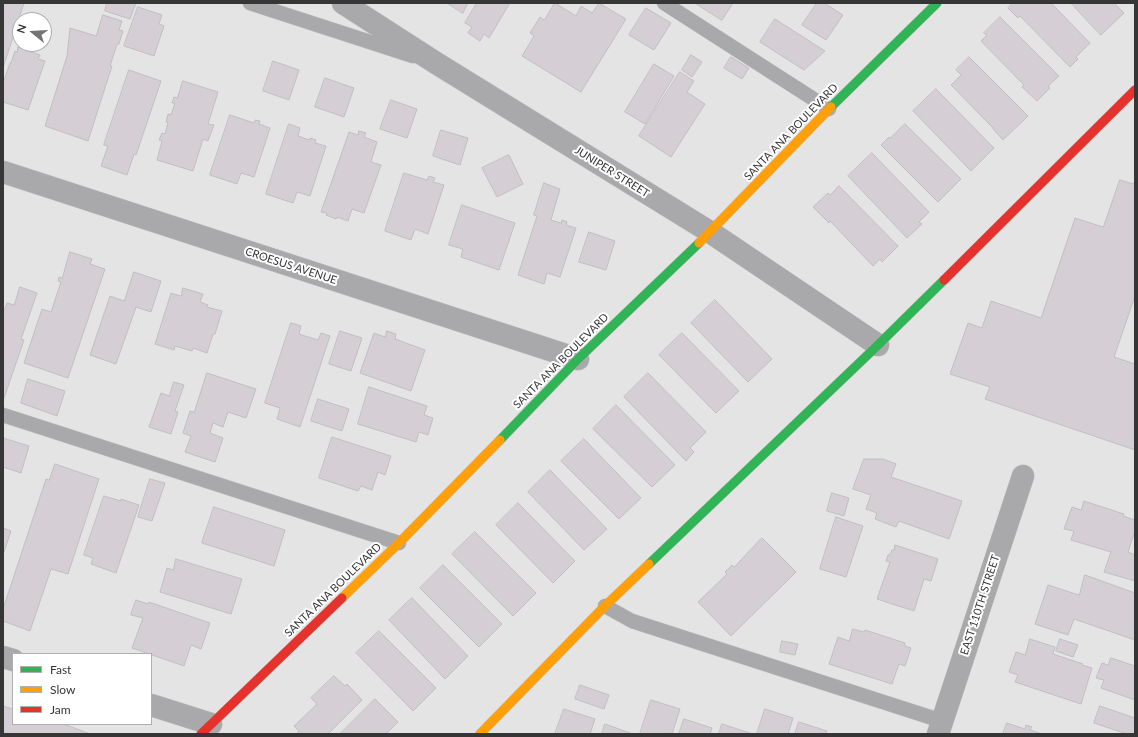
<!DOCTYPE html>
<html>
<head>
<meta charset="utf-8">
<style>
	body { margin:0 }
	#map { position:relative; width:1138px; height:737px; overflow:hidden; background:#e4e4e5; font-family:Lato,sans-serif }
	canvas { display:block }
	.frame { position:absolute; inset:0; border:4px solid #363637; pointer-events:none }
	.legend { position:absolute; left:12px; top:653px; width:140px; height:72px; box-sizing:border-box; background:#fff; border:1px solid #afafaf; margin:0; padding:5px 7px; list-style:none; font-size:12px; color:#363637 }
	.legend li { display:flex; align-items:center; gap:8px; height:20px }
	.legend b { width:20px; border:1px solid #afafaf }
	.north { position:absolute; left:12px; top:12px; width:40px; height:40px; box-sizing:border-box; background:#fff; border:1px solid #afafaf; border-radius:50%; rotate:288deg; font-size:11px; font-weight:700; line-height:16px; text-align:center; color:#363637 }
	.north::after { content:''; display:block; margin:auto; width:14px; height:18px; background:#737374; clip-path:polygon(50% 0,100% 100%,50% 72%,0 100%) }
</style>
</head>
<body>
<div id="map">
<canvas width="1138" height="737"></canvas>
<div class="frame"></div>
<ul class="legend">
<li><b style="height:5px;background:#30b455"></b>Fast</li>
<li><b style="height:5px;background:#ff9f0a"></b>Slow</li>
<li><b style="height:5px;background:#e5322d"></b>Jam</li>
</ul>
<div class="north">N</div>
</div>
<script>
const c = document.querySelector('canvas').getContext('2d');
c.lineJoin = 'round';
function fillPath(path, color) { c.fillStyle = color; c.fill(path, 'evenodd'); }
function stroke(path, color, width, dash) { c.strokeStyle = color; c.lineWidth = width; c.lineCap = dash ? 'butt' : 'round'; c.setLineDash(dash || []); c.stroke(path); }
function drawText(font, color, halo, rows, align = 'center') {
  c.font = font + ' Lato,sans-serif'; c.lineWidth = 4; c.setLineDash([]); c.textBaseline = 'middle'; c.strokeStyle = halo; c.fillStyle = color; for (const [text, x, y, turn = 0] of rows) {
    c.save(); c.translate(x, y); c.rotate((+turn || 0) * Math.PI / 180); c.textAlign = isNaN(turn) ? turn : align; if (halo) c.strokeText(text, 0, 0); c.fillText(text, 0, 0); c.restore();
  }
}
const building = new Path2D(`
	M3,3h21l-21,65z
	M107,3h29l-6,16 -25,-8z
	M447,3h21l-5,10z
	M477,3h33l-21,35 -5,-4 -4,7 -12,-8 4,-6 -7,-4z
	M555,3l21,13 5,-10 11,7 7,-10 27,16 -45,73 -59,-36 12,-20 -4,-3 10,-16 4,3z
	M695,3h38l-11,17z
	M817,3h7l19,12 -17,25 -24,-15z
	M1013,3h38l39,40 -14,14 2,2 -8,8 -50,-51 -2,2 -10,-10z
	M1071,3h43l10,10 -23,22z
	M138,7l24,8 -3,9 5,2 -10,30 -30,-10z
	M646,8l25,15 -17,27 -25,-15z
	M103,15l19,6 -3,9 4,1 -4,13h-2l-7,22h2l-24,75 -43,-15 22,-70 3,-28 26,8z
	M1000,17l59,59 -11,10 2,2 -13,13 -15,-14 2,-2 -43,-44 6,-6 -3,-2z
	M775,19l50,32 -21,19 -44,-28z
	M18,47l22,8 -2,4 7,2 -17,49 -25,-8v-19l7,-20h1l4,-12 2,1z
	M691,55l11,7 -10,15 -10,-7z
	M731,57l18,11 -7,11 -18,-11z
	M969,57l59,59 -25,24 -10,-11v-1l-42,-43 10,-10 -5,-5z
	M273,61l26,9 -10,30 -26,-9z
	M654,64l20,12 -29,48 -20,-12z
	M129,70l32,11 -25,74 -2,-1 -7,21 -26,-9 7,-20 -4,-1z
	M680,72l14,9 -7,11 18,12 -34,53 -32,-21z
	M325,78l29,10 -10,29 -29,-10z
	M183,81l35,11 -10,32 6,1 -6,16 -5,-2 -10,32 -36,-11 5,-19 -3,-1 3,-7 3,1 3,-11 -2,-1 2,-8 3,1 4,-12h-3l2,-6 3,1z
	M936,89l58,59 -23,23 -58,-60z
	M391,100l26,9 -10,29 -27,-9z
	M230,115l24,8 1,-3 5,1 -1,3 11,4 -16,49 -13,-4 -4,11 -27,-9z
	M289,124l11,4 -2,8 11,4 1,-2 6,2 -1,3 11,3 -16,50 -13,-4 -4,11 -27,-9z
	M905,124l56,55 -23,23 -57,-57 8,-8 1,1z
	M441,130l27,8 -8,27 -27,-9z
	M359,131l7,2 -2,4 13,5 -6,20 10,3 -17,48 -12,-4 -4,12 -11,-4 -1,2 -10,-4 1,-2 -6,-1 28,-80 9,3z
	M872,153l57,59 -10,10 3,2 -15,14 -59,-62z
	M509,155l14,29 -26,13 -15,-29z
	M404,173l23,7 2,-4 6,2 -2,4 11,3 -16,49 -13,-5 -4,11 -26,-9z
	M1120,180l13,4 1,-2h1v114l-21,61 21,7v86l-150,-51 5,-12 -40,-13 18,-51 14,5 9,-27 50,17 34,-100 28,9z
	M544,183l16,6 -9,31 10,3 1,-3 5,2 -1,3 10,3 -16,49 -13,-4 -3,11 -26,-9 19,-59 -3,-1z
	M839,186l59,60 -16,16 -2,-3 -7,7 -43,-45 -1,2 -16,-16 15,-14 2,2z
	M462,205l53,18 -16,47 -38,-13 2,-8 -14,-4z
	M589,232l26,9 -9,29 -27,-8z
	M70,252l22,7 -2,5 15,5 -37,109 -44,-15 18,-54 9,3 10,-30 -3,-1 1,-4 3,1z
	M134,272l27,9 -10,31 -15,-5 -20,57 -26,-9 20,-59 14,5z
	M20,287l17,6 -16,46 3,1 -20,58h-1v-90l2,1 2,-6 7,2z
	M183,288l20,6 -3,8 8,3 -1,2 15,4 -7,23h-2l-6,19 -14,-5 -1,3 -17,-5 -1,4 -19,-6 16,-51 10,3z
	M715,300l57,59 -24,23 -57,-59z
	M291,323l10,3 -2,8 19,6 3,-7 9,3 -30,91 -23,-8 3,-11 -15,-5z
	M340,331l22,7 -11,33 -22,-7z
	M387,331l9,3 -1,5 30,11 -14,41 -51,-18 14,-40 11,4z
	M682,333l57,58 -23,22 -57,-58z
	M207,373l49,16 -10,29 -18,-6 -5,15 -10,-4 -3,10 13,5 -8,24 -30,-10 6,-16 -8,-3 7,-22 4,1z
	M648,373l58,59 -16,16 4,4 -8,9 -62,-64z
	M28,379l37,12 -8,25 -36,-13z
	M174,382l10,3 -9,26 3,1 -7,22 -22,-7 12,-34 8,3z
	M369,387l58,19 -3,9 9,3 -5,17 -9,-3 -3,10 -58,-18z
	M318,399l31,10 -7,22 -31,-10z
	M616,405l59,60 -23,22 -59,-58z
	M332,437l59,19 -6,19 -7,-3 -6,18 -11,-4 -3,5 -39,-13z
	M3,438l26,8 -8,27 -18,-6z
	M584,439l57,59 -22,21 -58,-58z
	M864,459h19l13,5 -5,13 71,24 -13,38 -50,-18 -3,6 -21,-8 2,-6 -11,-4 5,-14 -18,-6z
	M55,464l44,15 -31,95 -17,-5 -21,62 -27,-10v-12l43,-130 3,1z
	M550,470l57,59 -23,21 -56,-58z
	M150,479l15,4 -13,38 -14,-4z
	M832,493l17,5 -5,18 -17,-5z
	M104,496l17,5v-2l18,6 -23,68 -25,-9 2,-6 -9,-3z
	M1084,501l40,13 -1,2 12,4v11l-7,21 7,3v26l-31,-9 7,-20 -40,-12 3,-9 -10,-2 8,-22 9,3z
	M518,503l57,58 -22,22 -57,-58z
	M214,507l71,23 -11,36 -72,-23z
	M836,517l27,9 -17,51 -26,-8z
	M3,528l8,3 -8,24z
	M475,532l61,61 -23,23 -61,-62z
	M762,538l34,34 -65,64 -33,-34 29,-28 -2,-2 7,-7 2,2z
	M895,545l43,14 -7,22 -7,-2 -10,32 -37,-12 13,-37 -4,-1 2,-6h2l2,-5h2z
	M176,559l66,20 -11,35 -71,-22 7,-24 6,2z
	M443,565l59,59 -23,23 -59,-59z
	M1085,575l50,18v47l-61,-21 -6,16 -33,-11 13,-39 31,10z
	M412,598l56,58 -23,23 -56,-59z
	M136,600l12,4 1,-2 61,21 -9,26 -10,-4 -7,21 -52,-18 11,-30 -12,-3z
	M853,629l11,3 1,-2 40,13v3l6,2 -6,18 -6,-2 -7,20 -63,-20 9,-27 11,4z
	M379,631l57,57 -23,23 -57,-58z
	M1030,639l25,8 -2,7 30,10 -1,1 10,3 -11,36 -66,-22 3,-7 -9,-3 7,-20 9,3z
	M1060,639l18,6 -5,12 -17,-6z
	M782,641l16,3 -3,11 -15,-3z
	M1111,658l24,8v34l-34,-12 3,-8 -8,-2 6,-15 6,2z
	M334,676l11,10 2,-2 15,16 -34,34h-32l3,-3 -5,-5 23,-22 -6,-6z
	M580,685l29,10 -5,14 -29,-10z
	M375,699l23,23 -12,12h-46z
	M651,700l29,9 -8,25h-32z
	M3,706l10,3v15h51l26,10h-87z
	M1100,706l35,12v16h-8l-33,-11z
	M564,709l31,10 -5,15h-35z
	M765,709l28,9 -5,16h-31z
	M684,719l28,9 -2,6h-31z
	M799,722l28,9 -1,3h-31z
	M1007,723l18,6 1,-4 6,2 -2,3 12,4h-39z
	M605,724l28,10h-31z
	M722,724l28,9 -1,1h-30z`);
fillPath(building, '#d5ced4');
stroke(building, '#c0bfc0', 1);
const lane = new Path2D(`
	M250,3l163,53
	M664,3l165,106
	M3,415l396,128
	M605,606l27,15 310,100`);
const street = new Path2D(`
	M343,3l93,60 274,169 168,113
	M3,172l575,187
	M3,657l10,3
	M151,705l60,19
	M938,734l85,-258`);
const fast = new Path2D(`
	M831,107l106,-104
	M500,440l78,-81 121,-116
	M649,564l229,-219 66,-65`);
const slow = new Path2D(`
	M699,243l132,-136
	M342,598l57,-55 101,-103
	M480,734l125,-128 44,-42`);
const jam = new Path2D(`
	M944,280l191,-190
	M201,734l141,-136`);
stroke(lane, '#c1c1c2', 15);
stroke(street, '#c1c1c2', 23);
stroke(fast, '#c1c1c2', 10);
stroke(slow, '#c1c1c2', 10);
stroke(jam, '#c1c1c2', 10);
stroke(lane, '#a9a8aa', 14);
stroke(street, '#a9a8aa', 22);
stroke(fast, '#30b455', 9);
stroke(slow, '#ff9f0a', 9);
stroke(jam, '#e5322d', 9);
drawText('11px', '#363637', '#fff', [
	["SANTA ANA BOULEVARD",791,132,-46],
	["JUNIPER STREET",612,172,32],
	["CROESUS AVENUE",291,266,18],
	["SANTA ANA BOULEVARD",561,361,-45],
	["SANTA ANA BOULEVARD",333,590,-44],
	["EAST 110TH STREET",980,605,-72]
]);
</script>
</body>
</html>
